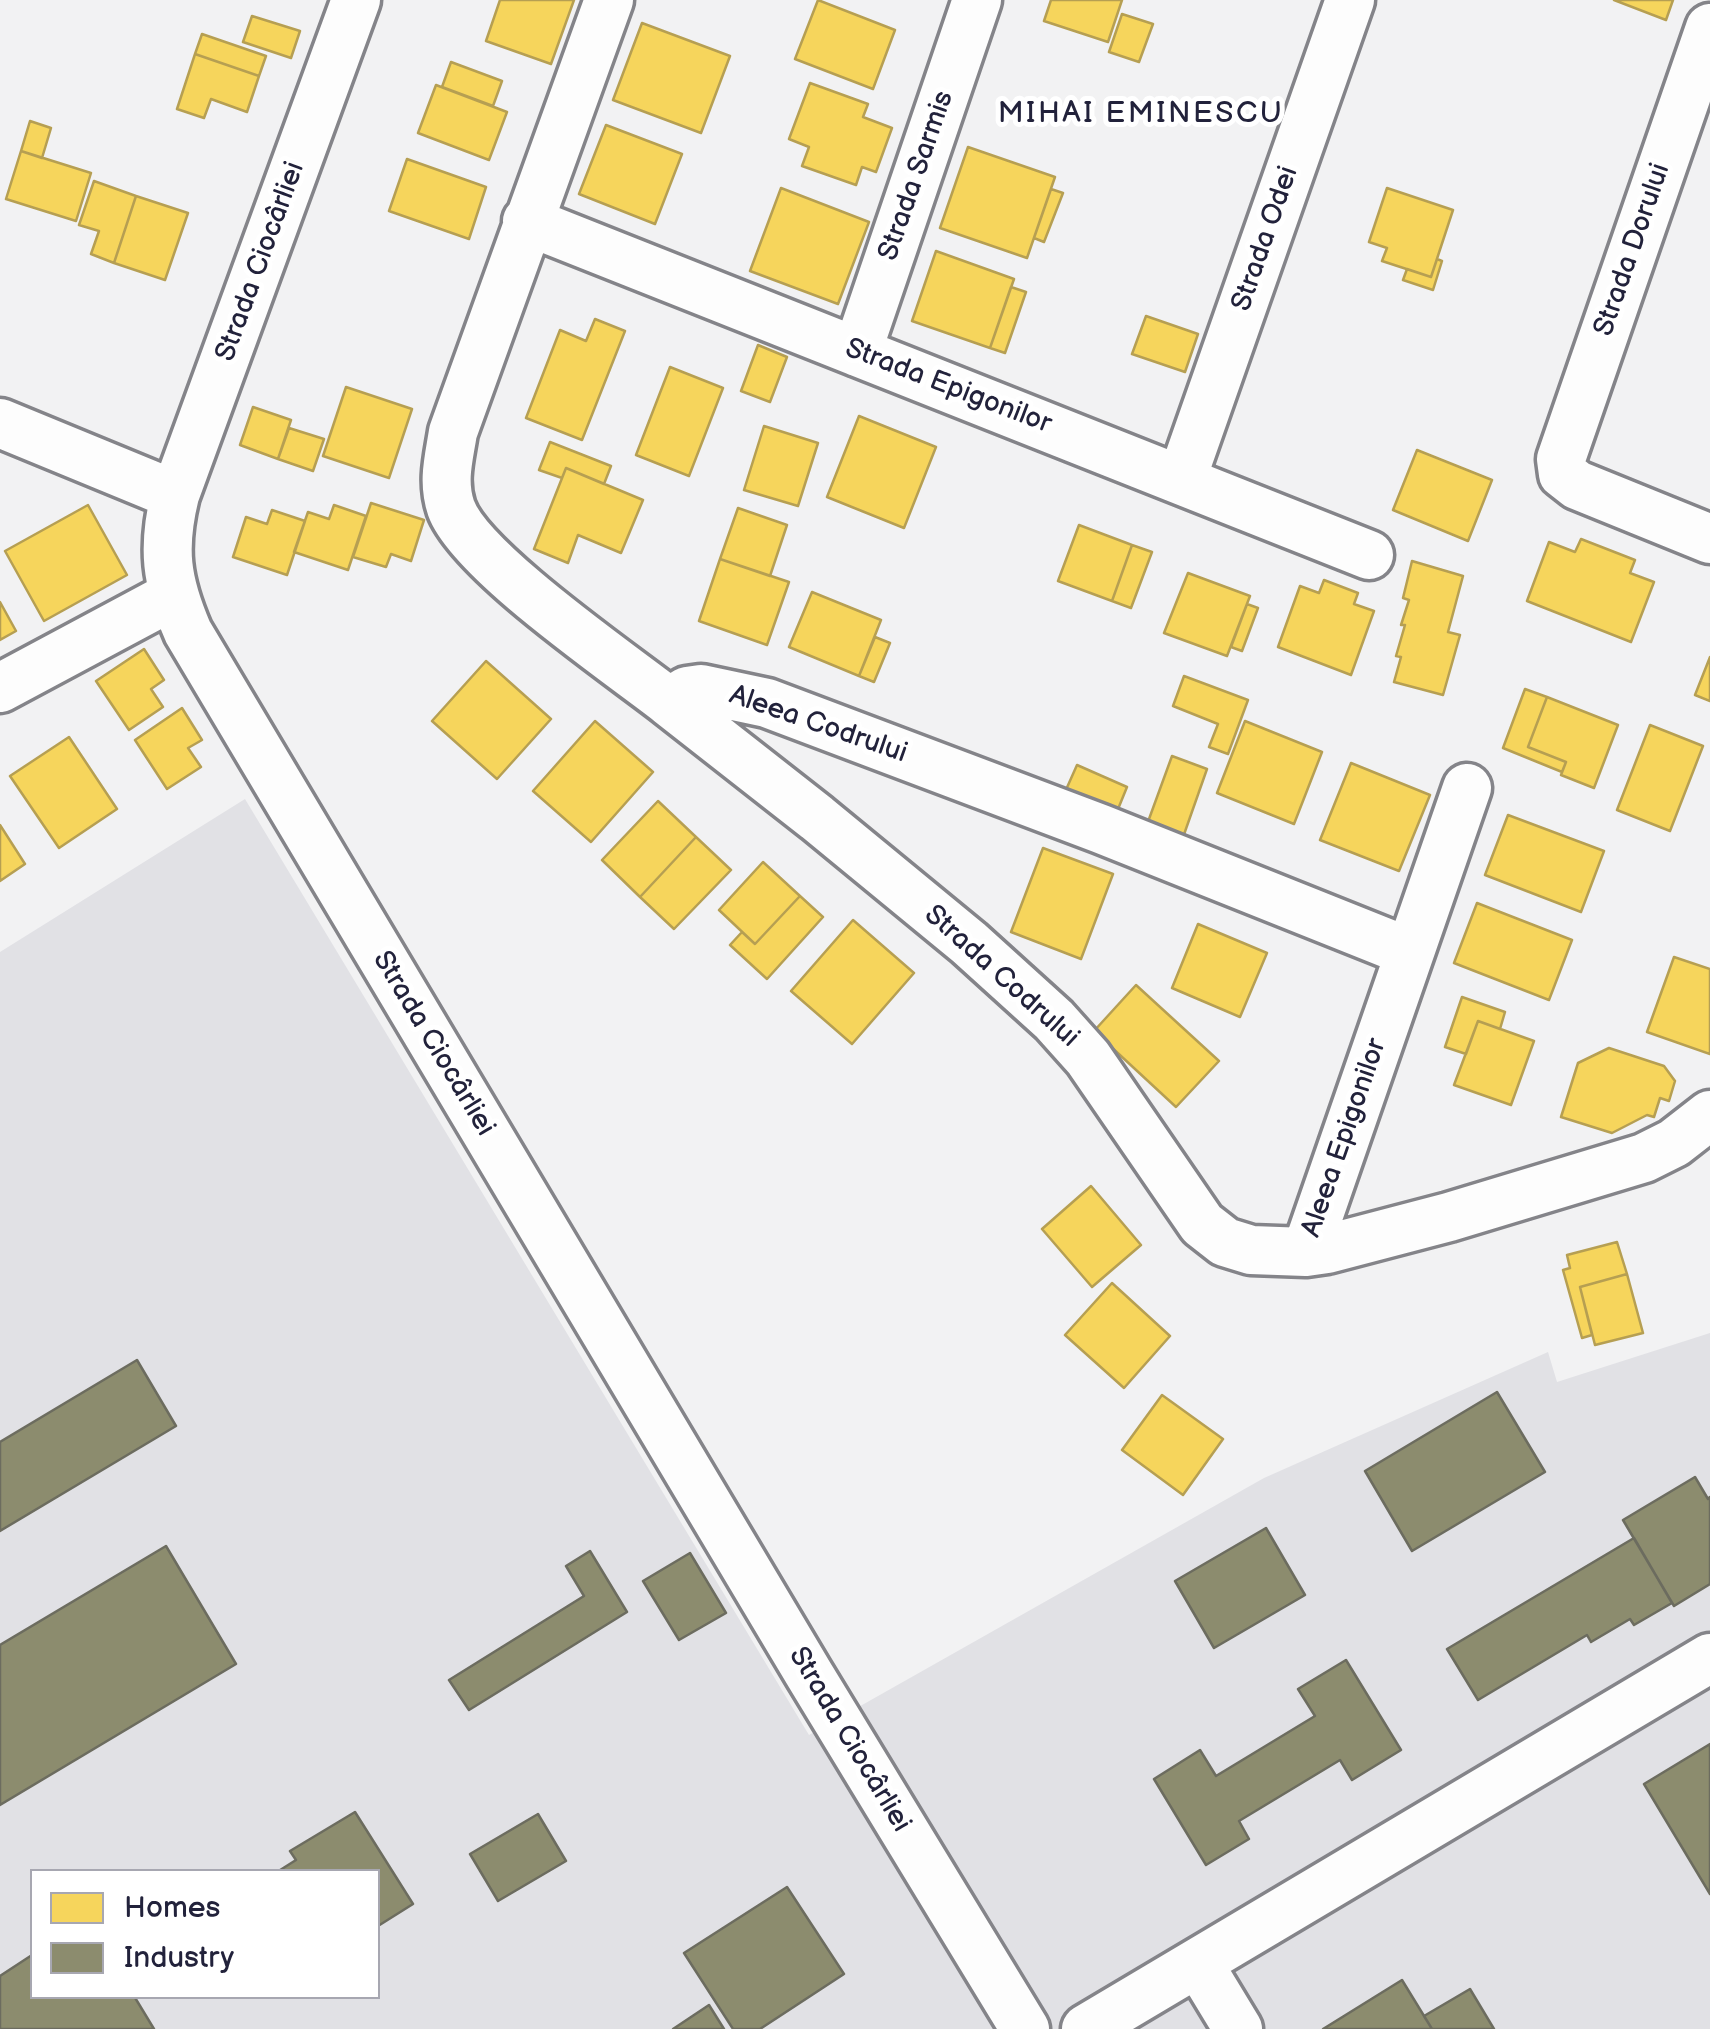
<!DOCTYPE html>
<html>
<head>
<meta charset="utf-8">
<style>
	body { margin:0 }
	#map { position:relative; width:1710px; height:2029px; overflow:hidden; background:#f2f2f3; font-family:"Balsamiq Sans",sans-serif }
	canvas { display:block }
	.legend { position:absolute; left:30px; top:1869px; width:350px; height:130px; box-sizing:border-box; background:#fff; border:2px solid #a7a7b1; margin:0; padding:12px 18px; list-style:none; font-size:30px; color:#22223b }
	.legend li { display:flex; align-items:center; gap:20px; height:50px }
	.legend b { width:50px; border:2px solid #a7a7b1 }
</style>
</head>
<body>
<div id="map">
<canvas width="1710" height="2029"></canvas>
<ul class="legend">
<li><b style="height:28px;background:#f6d55c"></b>Homes</li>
<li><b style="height:28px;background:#8c8c6e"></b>Industry</li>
</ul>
</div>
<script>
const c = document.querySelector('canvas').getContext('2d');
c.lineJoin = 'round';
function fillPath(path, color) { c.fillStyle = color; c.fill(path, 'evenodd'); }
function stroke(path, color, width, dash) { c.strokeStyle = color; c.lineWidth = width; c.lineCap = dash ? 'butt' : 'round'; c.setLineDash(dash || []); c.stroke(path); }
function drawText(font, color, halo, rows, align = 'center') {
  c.font = font + ' "Balsamiq Sans",sans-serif'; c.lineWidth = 10; c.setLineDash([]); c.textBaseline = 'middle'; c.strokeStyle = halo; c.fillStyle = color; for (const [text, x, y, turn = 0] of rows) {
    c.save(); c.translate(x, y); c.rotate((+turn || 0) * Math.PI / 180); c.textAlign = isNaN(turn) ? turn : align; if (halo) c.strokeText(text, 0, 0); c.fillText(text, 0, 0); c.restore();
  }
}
fillPath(new Path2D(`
	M245,799l564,936 455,-257 284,-126 9,30 153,-49v696h-1710v-1077zM32,1872h346v124h-346z`), '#e1e1e5');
const homes = new Path2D(`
	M500,0h74l-23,64 -65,-23z
	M818,0l77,30 -22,59 -78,-30z
	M1051,0h71l-14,42 -64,-21z
	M1614,0h59l-7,20z
	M1122,14l31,10 -14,38 -30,-10z
	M252,16l48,15 -9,27 -48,-16z
	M642,23l88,33 -29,77 -88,-33z
	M202,34l64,22 -7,20 -64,-22z
	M195,54l64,22 -12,36 -36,-13 -7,19 -27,-9z
	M451,62l51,19 -9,25 -51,-19z
	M810,83l58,21 -5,13 29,11 -16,44 -14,-5 -6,18 -54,-19 7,-19 -20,-8z
	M436,85l71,27 -18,48 -71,-27z
	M30,121l21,7 -9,30 -21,-7z
	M606,125l76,29 -27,70 -76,-30z
	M968,147l87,30 -28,81 -87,-30z
	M21,151l70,22 -15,48 -70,-22z
	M407,159l79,28 -17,52 -80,-28z
	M94,181l42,15 -22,67 -23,-9 8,-23 -20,-6z
	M781,188l88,34 -31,82 -88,-33z
	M1387,188l66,22 -22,67 -49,-16 5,-13 -18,-6z
	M1051,189l12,4 -19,49 -10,-4z
	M136,196l52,17 -23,67 -51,-17z
	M936,251l78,28 -24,69 -78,-27z
	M1437,259l5,2 -9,29 -30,-10 4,-11 24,8z
	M1011,287l15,5 -21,61 -15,-5z
	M1146,316l52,18 -13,38 -53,-18z
	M595,319l30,12 -43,109 -56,-22 34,-88 26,11z
	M758,345l29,12 -17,45 -29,-11z
	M670,367l53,21 -34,88 -53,-21z
	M346,387l66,22 -23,69 -66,-22z
	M253,407l38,13 -13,39 -38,-14z
	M859,416l77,31 -32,81 -77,-31z
	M764,426l54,17 -20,63 -54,-16z
	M289,428l35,11 -11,32 -35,-12z
	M550,442l61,24 -7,18 -38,-16 -4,10 -23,-8z
	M1417,450l75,30 -24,61 -75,-31z
	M566,468l77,32 -22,53 -43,-18 -10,28 -34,-14z
	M371,503l53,17 -13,41 -20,-7 -5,13 -33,-10z
	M88,505l39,70 -83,46 -39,-70z
	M334,505l32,11 -18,54 -54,-18 14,-40 21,7z
	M738,508l49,17 -17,51 -50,-17z
	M272,510l33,11 -18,54 -54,-18 13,-40 21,7z
	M1079,525l53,20 -20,56 -54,-20z
	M1581,539l54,21 -5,13 24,9 -23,60 -104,-41 22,-59 26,10z
	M1132,545l20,7 -21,56 -19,-7z
	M720,559l69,23 -22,63 -68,-24z
	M1412,561l51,15 -15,56 12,3 -17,60 -49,-13 7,-25 -5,-1 9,-31h-4l8,-25 -6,-2z
	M1188,573l62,23 -23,60 -63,-23z
	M1324,580l34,13 -4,11 20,7 -23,64 -73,-28 22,-61 19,7z
	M812,592l69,28 -22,56 -70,-29z
	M0,602l16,29 -16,9z
	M1247,604l11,4 -16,43 -11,-4z
	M875,637l15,6 -16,39 -15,-6z
	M144,649l20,31 -13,9 12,18 -34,23 -33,-49z
	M1710,657v44l-15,-6z
	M486,661l65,58 -54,60 -65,-58z
	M1184,676l64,24 -20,54 -19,-7 9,-23 -45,-18z
	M1525,689l22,8 -19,50 38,15 -4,10 -59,-24z
	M1547,697l71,28 -24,63 -33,-13 5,-13 -38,-15z
	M182,708l20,32 -14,8 13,19 -34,22 -32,-49z
	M595,721l58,51 -62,70 -58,-51z
	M1245,721l77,31 -28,72 -77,-31z
	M1650,725l53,21 -33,85 -53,-21z
	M69,737l48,72 -58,39 -49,-72z
	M1172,756l35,13 -26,74 -36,-13z
	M1351,763l79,32 -31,76 -79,-31z
	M1077,765l50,22 -11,27 -51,-22z
	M658,801l38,36 -56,60 -38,-37z
	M1508,815l96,36 -23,61 -96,-37z
	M0,825l25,39 -25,17z
	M696,837l35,33 -57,59 -34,-32z
	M1043,848l70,26 -32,85 -70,-27z
	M763,862l37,34 -45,48 -36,-34z
	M800,896l23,21 -56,62 -37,-34 12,-13 13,12z
	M1477,903l95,37 -23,60 -95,-37z
	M853,920l61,53 -62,71 -61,-53z
	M1198,924l69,29 -27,64 -68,-29z
	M1674,957l36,12v85l-63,-22z
	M1136,985l83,76 -43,46 -82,-76z
	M1462,997l43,15 -5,17 -22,-8 -12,33 -21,-7z
	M1478,1021l56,20 -23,64 -57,-20z
	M1609,1048l55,18 11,15 -6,20 -9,-3 -6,19 -7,-2 -35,18 -51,-16 17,-54z
	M1091,1186l50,59 -49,42 -50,-58z
	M1617,1242l10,32 -47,13 12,48 -10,3 -19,-68 7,-2 -3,-13z
	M1627,1274l16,59 -48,12 -15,-58z
	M1112,1283l58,53 -46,52 -59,-53z
	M1162,1395l61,44 -40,56 -61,-45z`);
fillPath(homes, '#f6d55c');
stroke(homes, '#b69f52', 2.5);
const industry = new Path2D(`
	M137,1360l39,66 -176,105v-89z
	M1497,1392l48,80 -133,79 -47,-80z
	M1695,1477l13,22 2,-2v87l-36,22 -51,-86z
	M1266,1528l39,67 -91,53 -39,-67z
	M1634,1538l38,65 -38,22 -4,-6 -39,23 -4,-7 -109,65 -31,-51z
	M166,1546l70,118 -236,141v-160z
	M590,1551l37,61 -158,98 -20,-30 135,-84 -18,-30z
	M690,1553l36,60 -47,27 -36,-59z
	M1346,1660l55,90 -49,30 -12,-20 -101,61 10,18 -43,26 -52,-86 46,-29 16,26 99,-60 -17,-27z
	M1710,1744v150l-66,-110z
	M355,1812l58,92 -35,22v-54h-101l19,-12 -6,-9z
	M538,1814l28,47 -68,40 -28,-47z
	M787,1887l57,87 -84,55h-27l-49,-76z
	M32,1955v41h102l20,33h-154v-53z
	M1402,1980l30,49h-109z
	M1470,1989l24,40h-62l-8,-13z
	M709,2005l15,24h-51z`);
fillPath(industry, '#8c8c6e');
stroke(industry, '#6c6c5f', 2.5);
const minor = new Path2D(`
	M356,0l-181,495c-13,53 -9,86 13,137l621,1042 216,355
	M609,0l-156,432c-4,26 -11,49 -2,76 19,53 168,155 218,194l18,-11 14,-2 66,14 334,126 308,123
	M1710,28l-149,431 2,15 14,11 133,54
	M527,221l842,334
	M857,352l120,-352
	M0,423l175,72
	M1182,478l168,-478
	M0,688l172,-92
	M669,702l148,116 152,125 85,77 34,38 114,166 23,18 26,8 55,2 21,-3 122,-32 195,-59 30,-15 36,-28
	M1306,1252l161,-464
	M1198,1963l40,66
	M1086,2029l624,-371`);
stroke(minor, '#848489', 55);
stroke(minor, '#fdfdfd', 48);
drawText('28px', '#22223b', '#fff', [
	["Strada Sarmis",917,176,-71],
	["Strada Odei",1266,239,-71],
	["Strada Dorului",1633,250,-71],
	["Strada Ciocârliei",261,262,-70],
	["Strada Epigonilor",948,387,21],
	["Aleea Codrului",818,725,19],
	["Strada Codrului",1001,977,42],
	["Strada Ciocârliei",433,1044,59],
	["Aleea Epigonilor",1345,1138,-71],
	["Strada Ciocârliei",849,1740,59]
]);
c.letterSpacing = '2.5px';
drawText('30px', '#22223b', '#fff', [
	["MIHAI EMINESCU",1141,114]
]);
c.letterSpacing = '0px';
</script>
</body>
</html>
